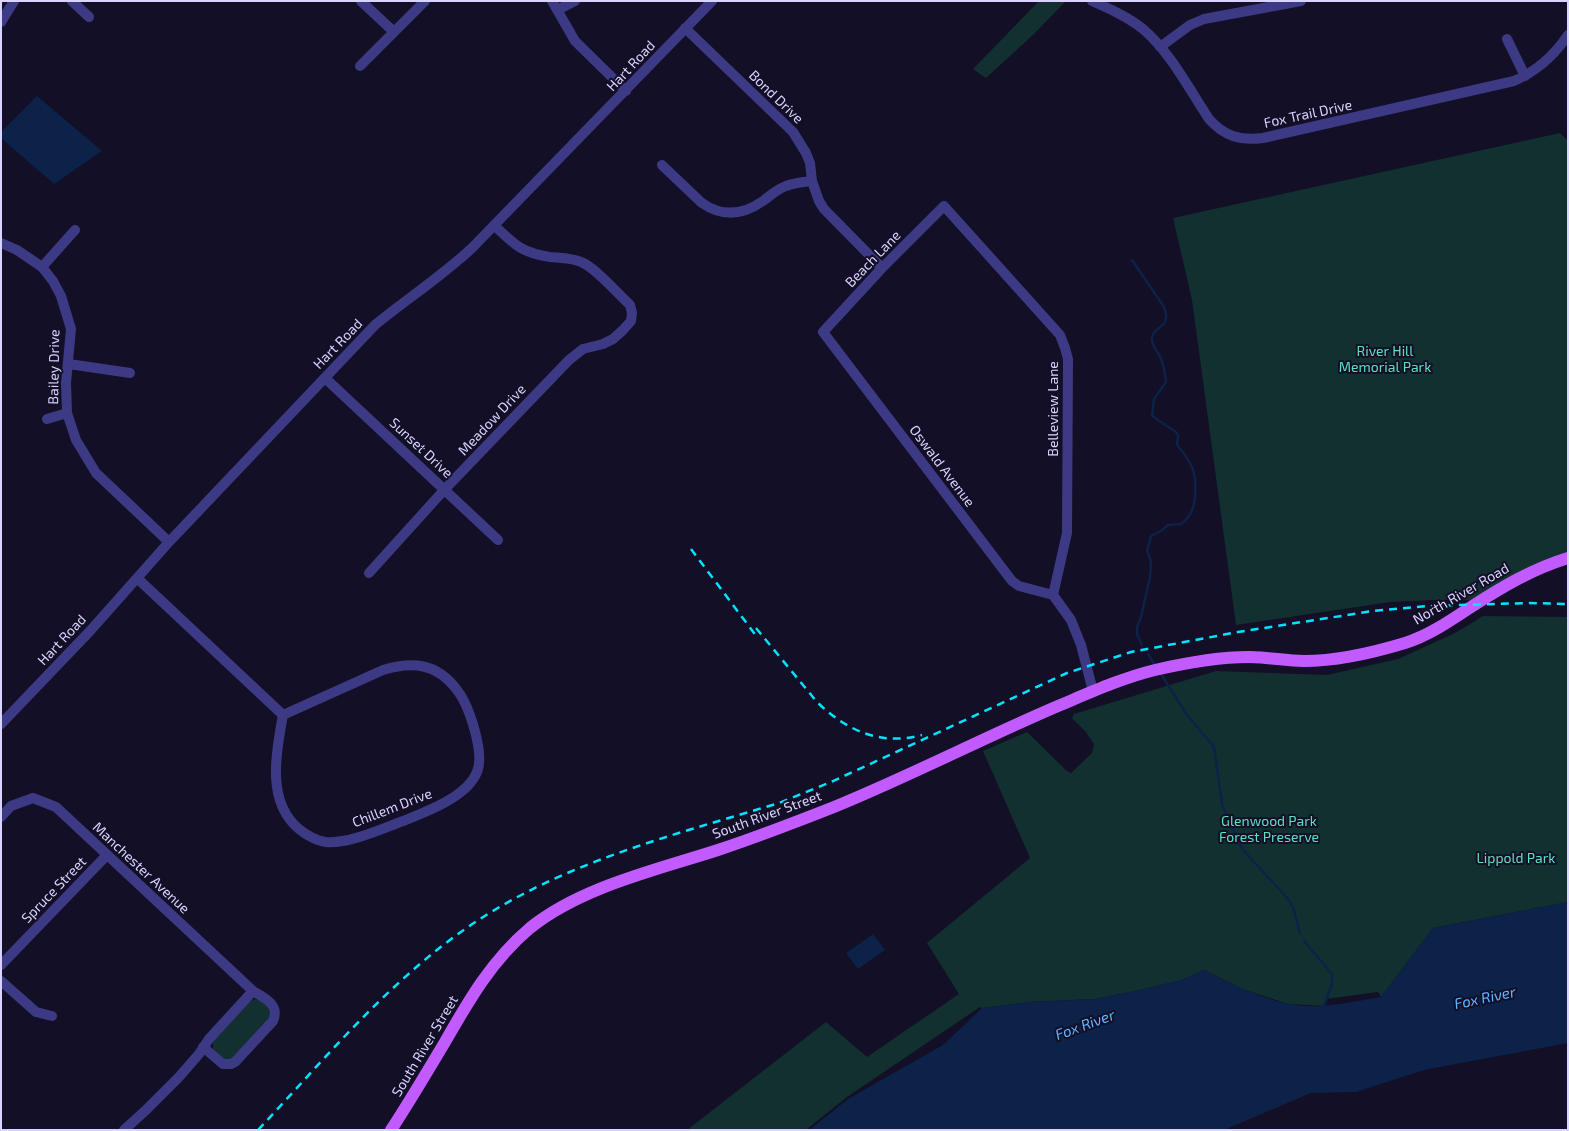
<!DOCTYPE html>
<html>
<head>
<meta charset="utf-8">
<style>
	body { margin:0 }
	#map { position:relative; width:1569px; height:1131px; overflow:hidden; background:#130f26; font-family:"Exo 2",sans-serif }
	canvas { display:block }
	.frame { position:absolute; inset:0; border:2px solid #d9d4ff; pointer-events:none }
</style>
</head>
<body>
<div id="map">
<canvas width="1569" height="1131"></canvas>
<div class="frame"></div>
</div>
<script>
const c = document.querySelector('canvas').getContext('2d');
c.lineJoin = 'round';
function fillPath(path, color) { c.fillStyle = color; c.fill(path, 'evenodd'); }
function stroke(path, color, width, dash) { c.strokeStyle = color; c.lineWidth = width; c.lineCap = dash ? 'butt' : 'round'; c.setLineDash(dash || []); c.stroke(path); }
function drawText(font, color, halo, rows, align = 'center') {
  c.font = font + ' "Exo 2",sans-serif'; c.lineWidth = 4; c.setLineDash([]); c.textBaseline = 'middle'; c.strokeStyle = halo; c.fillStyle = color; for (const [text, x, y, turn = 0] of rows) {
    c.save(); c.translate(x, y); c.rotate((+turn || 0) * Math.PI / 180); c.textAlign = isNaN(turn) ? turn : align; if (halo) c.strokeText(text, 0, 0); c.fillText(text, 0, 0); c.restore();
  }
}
fillPath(new Path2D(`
	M1039,1h27l-32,33 -48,44 -13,-9z
	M1560,133l8,8v411l-95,48h-41l-42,2 -154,23 -44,-325 -19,-82z
	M1483,616l85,1v285l-135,26 -52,69 -3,-5 -52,7 -2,7 -36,-2 -46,-15 -38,-19 -22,10 -42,10 -45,9 -66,3 -47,6 -2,-1 -133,90 -41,33h-119l139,-108 41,35 92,-63 -32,-51 103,-85 -47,-107 44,-19 40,39 4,2 21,-20 2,-9 -9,-13 -13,-13 2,-4 142,-43 111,4 71,-16 59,-27z
	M255,999c10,2 15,9 15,19l-39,41 -6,1 -12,-11v-7l37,-41z`), '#12302f');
fillPath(new Path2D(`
	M37,96l65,55 -48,33 -53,-46v-6z
	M1568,902v141l-144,27 -68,22 -45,1 -87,37h-415l39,-31 95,-54 39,-37 47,-6 66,-3 45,-9 42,-10 22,-10c37,19 77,39 120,36 19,-2 38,-6 57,-9l52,-69z
	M873,934l12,16 -27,19 -12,-16z`), '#0c2248');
stroke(new Path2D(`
	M1132,260l32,47c8,21 -9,18 -12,30 -2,7 7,16 9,22 3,7 4,15 5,23l-12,17 -2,16 3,3 21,14 2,4 -1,9c5,6 11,13 14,20 6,11 6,35 0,47 -2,5 -6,9 -10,12l-13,1 -7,6 -10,5 -4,15 4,10 -1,16 -9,40 -4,10v7l5,11
	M1148,654l7,11
	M1161,674l26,41 27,32 8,57 16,37 5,9 46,50 5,10 6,24
	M1304,941l28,33v10l-8,22`), '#0c2248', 2.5);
stroke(new Path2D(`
	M72,1l17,16
	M361,1l33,31
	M552,1l23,40 51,50
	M1092,1c18,8 36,16 51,28 28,24 46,60 66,90 15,17 31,22 54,19l251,-57c23,-10 40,-25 54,-46
	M557,10l18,-9
	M1,22l13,-21
	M685,28l108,104 13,21 4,10 2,18 7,20 5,8 58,59
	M1507,39l18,37
	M1160,47l30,-22 14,-6 97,-18
	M360,66l65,-65
	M662,165l40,38c20,14 41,12 61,-2 7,-5 14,-12 23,-15 8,-3 18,-4 26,-5
	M944,206l116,129 5,13 3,11 -1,174 -14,62 -34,-9 -7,-5 -189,-249 59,-64z
	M1,243l16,7 25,17 11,14 8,15 10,33 -5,54 1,30 9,27 20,33 73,69
	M42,267l33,-37
	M69,364l61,9
	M325,378l173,162
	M47,419l20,-6
	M369,573l76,-84 124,-129 14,-11 20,-5 10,-5 10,-9 8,-9 1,-8 -2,-8c-12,-11 -35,-38 -49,-43 -9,-4 -21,-4 -31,-5 -28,-4 -35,-12 -55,-31
	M137,578l146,137 100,-45c29,-9 54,-7 74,20 12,15 28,63 20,82 -10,25 -51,40 -74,49 -22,8 -54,23 -77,21 -9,-1 -20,-7 -27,-13 -33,-27 -23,-77 -16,-114
	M1053,595l18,25 10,25 12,46
	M1,724l89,-93 79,-89 206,-217c32,-26 67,-49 97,-77l240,-247
	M1,817l10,-11 22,-8 23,9 197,184c12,7 27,14 20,30l-38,41 -4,2h-8l-20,-17
	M1,965l105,-109
	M1,981l35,31 16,4
	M124,1130l22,-20 33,-33 20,-23 10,-15 44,-48`), '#3d3a85', 10);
stroke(new Path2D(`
	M391,1130c19,-29 36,-58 54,-88 24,-42 47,-82 85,-114 51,-41 126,-58 188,-78 39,-13 78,-28 116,-43 76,-31 149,-69 224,-101 31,-13 64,-28 97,-36 30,-7 63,-13 94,-13 19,0 37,4 55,4 34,0 68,-8 101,-18 23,-7 45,-22 66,-36 31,-20 61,-38 97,-49`), '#c25bff', 12);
stroke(new Path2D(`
	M691,549l66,88
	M756,628l61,74c30,29 64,44 105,33
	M258,1130c64,-68 124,-141 200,-196 97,-70 209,-97 321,-131l52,-21 236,-109 64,-21 107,-20 135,-21 55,-5 101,-3 39,1`), '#00e5ff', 2.5, [8, 6]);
drawText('14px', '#d9d4ff', '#130f26', [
	["Hart Road",631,66,-47],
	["Bond Drive",776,97,44],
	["Fox Trail Drive",1308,114,-12],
	["Beach Lane",873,259,-46],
	["Hart Road",338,344,-46],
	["Bailey Drive",54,367,-89],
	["Belleview Lane",1053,409,-90],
	["Meadow Drive",492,420,-47],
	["Sunset Drive",421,448,43],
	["Oswald Avenue",942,466,53],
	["North River Road",1461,594,-30],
	["Hart Road",62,640,-47],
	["Chillem Drive",392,808,-21],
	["South River Street",767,815,-20],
	["Manchester Avenue",141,868,43],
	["Spruce Street",54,890,-46],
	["South River Street",425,1046,-59]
]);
drawText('14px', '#5fe0c0', '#130f26', [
	["River Hill",1385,351],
	["Memorial Park",1385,367],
	["Glenwood Park",1269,821],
	["Forest Preserve",1269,837],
	["Lippold Park",1516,858]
]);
drawText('italic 15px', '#62b6ff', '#130f26', [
	["Fox River",1485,998,-12],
	["Fox River",1085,1025,-20]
]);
</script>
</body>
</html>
